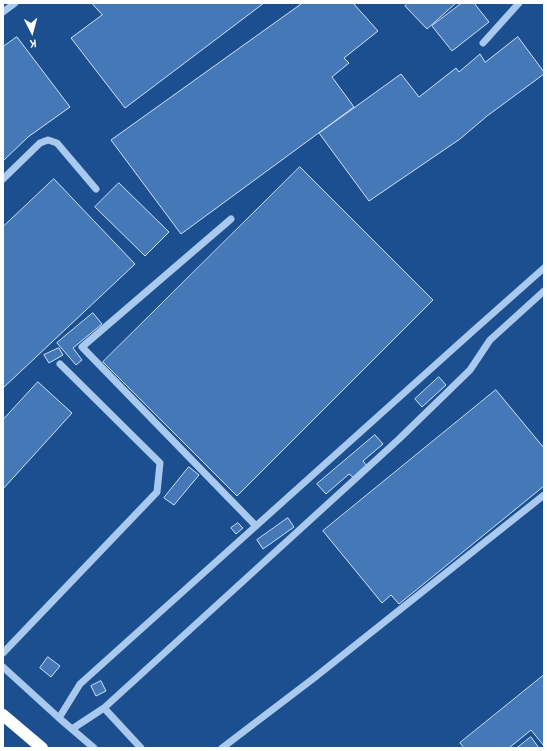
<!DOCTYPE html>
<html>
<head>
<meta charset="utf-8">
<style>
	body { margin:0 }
	#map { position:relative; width:547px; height:751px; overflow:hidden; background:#1b4f8f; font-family:"Archivo Narrow",sans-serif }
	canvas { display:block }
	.frame { position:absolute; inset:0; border:4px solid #fff; pointer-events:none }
	.north { position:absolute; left:12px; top:12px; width:40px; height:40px; -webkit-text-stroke:3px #1b4f8f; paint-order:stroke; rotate:174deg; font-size:11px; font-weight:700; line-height:16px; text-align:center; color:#fff }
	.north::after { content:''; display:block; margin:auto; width:14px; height:18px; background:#fff; clip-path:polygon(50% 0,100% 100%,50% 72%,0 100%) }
</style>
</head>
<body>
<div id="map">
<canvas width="547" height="751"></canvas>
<div class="frame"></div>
<div class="north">K</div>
</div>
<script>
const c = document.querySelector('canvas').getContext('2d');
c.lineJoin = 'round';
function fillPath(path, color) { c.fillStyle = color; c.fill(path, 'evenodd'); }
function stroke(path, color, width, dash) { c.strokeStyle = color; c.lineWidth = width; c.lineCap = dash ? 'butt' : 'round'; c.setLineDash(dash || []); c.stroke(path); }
const building = new Path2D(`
	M92,3h172l-139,105 -54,-70 31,-23z
	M300,3h53l25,28 -34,27 5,5 -17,14 22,30 -173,127 -70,-94 190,-136z
	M408,3h48l-29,26 -22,-23z
	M462,3h12l15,19 -37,29 -20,-25z
	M17,37l53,70 -42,30 -25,24v-114z
	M518,37l26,35v2l-57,42 -27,23 -91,62 -50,-68 82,-59 18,23 37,-29 3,4 21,-18 5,8z
	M300,167l133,133 -196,196 -134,-134z
	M54,179l81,85 -132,124v-161z
	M119,183l50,49 -24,24 -50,-49z
	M93,313l9,11 -29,24 9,12 -6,5 -19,-22z
	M59,348l4,7 -14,8 -5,-8z
	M439,377l7,8 -24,22 -7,-8z
	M38,382l34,31 -69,76v-69z
	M496,390l48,58v38l-145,118 -8,-9 -9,8 -59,-72z
	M375,435l8,9 -20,17 4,5 -13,12 -5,-4 -23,20 -9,-10z
	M189,467l10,8 -25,30 -10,-7z
	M288,518l6,9 -31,22 -6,-9z
	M238,523l5,5 -7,6 -5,-6z
	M48,657l12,9 -9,11 -11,-9z
	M544,675v71l-13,-16 -22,18h-45l-4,-5z
	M101,681l5,10 -10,5 -5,-10z
	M531,737l8,11h-22z`);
fillPath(building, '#4478b7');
stroke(building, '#cfe3fa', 1);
stroke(new Path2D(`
	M3,12l12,-9
	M483,43l36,-40
	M3,179l37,-36 8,-3 9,3 39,46
	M231,219l-149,128 174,179
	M3,653l154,-161 3,-29 -100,-99
	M3,667l56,51 35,30
	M59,718l21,-34 393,-353 71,-63
	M72,729l32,-21
	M141,748l-37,-40 295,-269 71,-69 20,-30 54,-49
	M222,748l92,-70 230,-183`), '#a9c9ee', 7);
stroke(new Path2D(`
	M3,715l39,33`), '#fff', 12);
</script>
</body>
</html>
